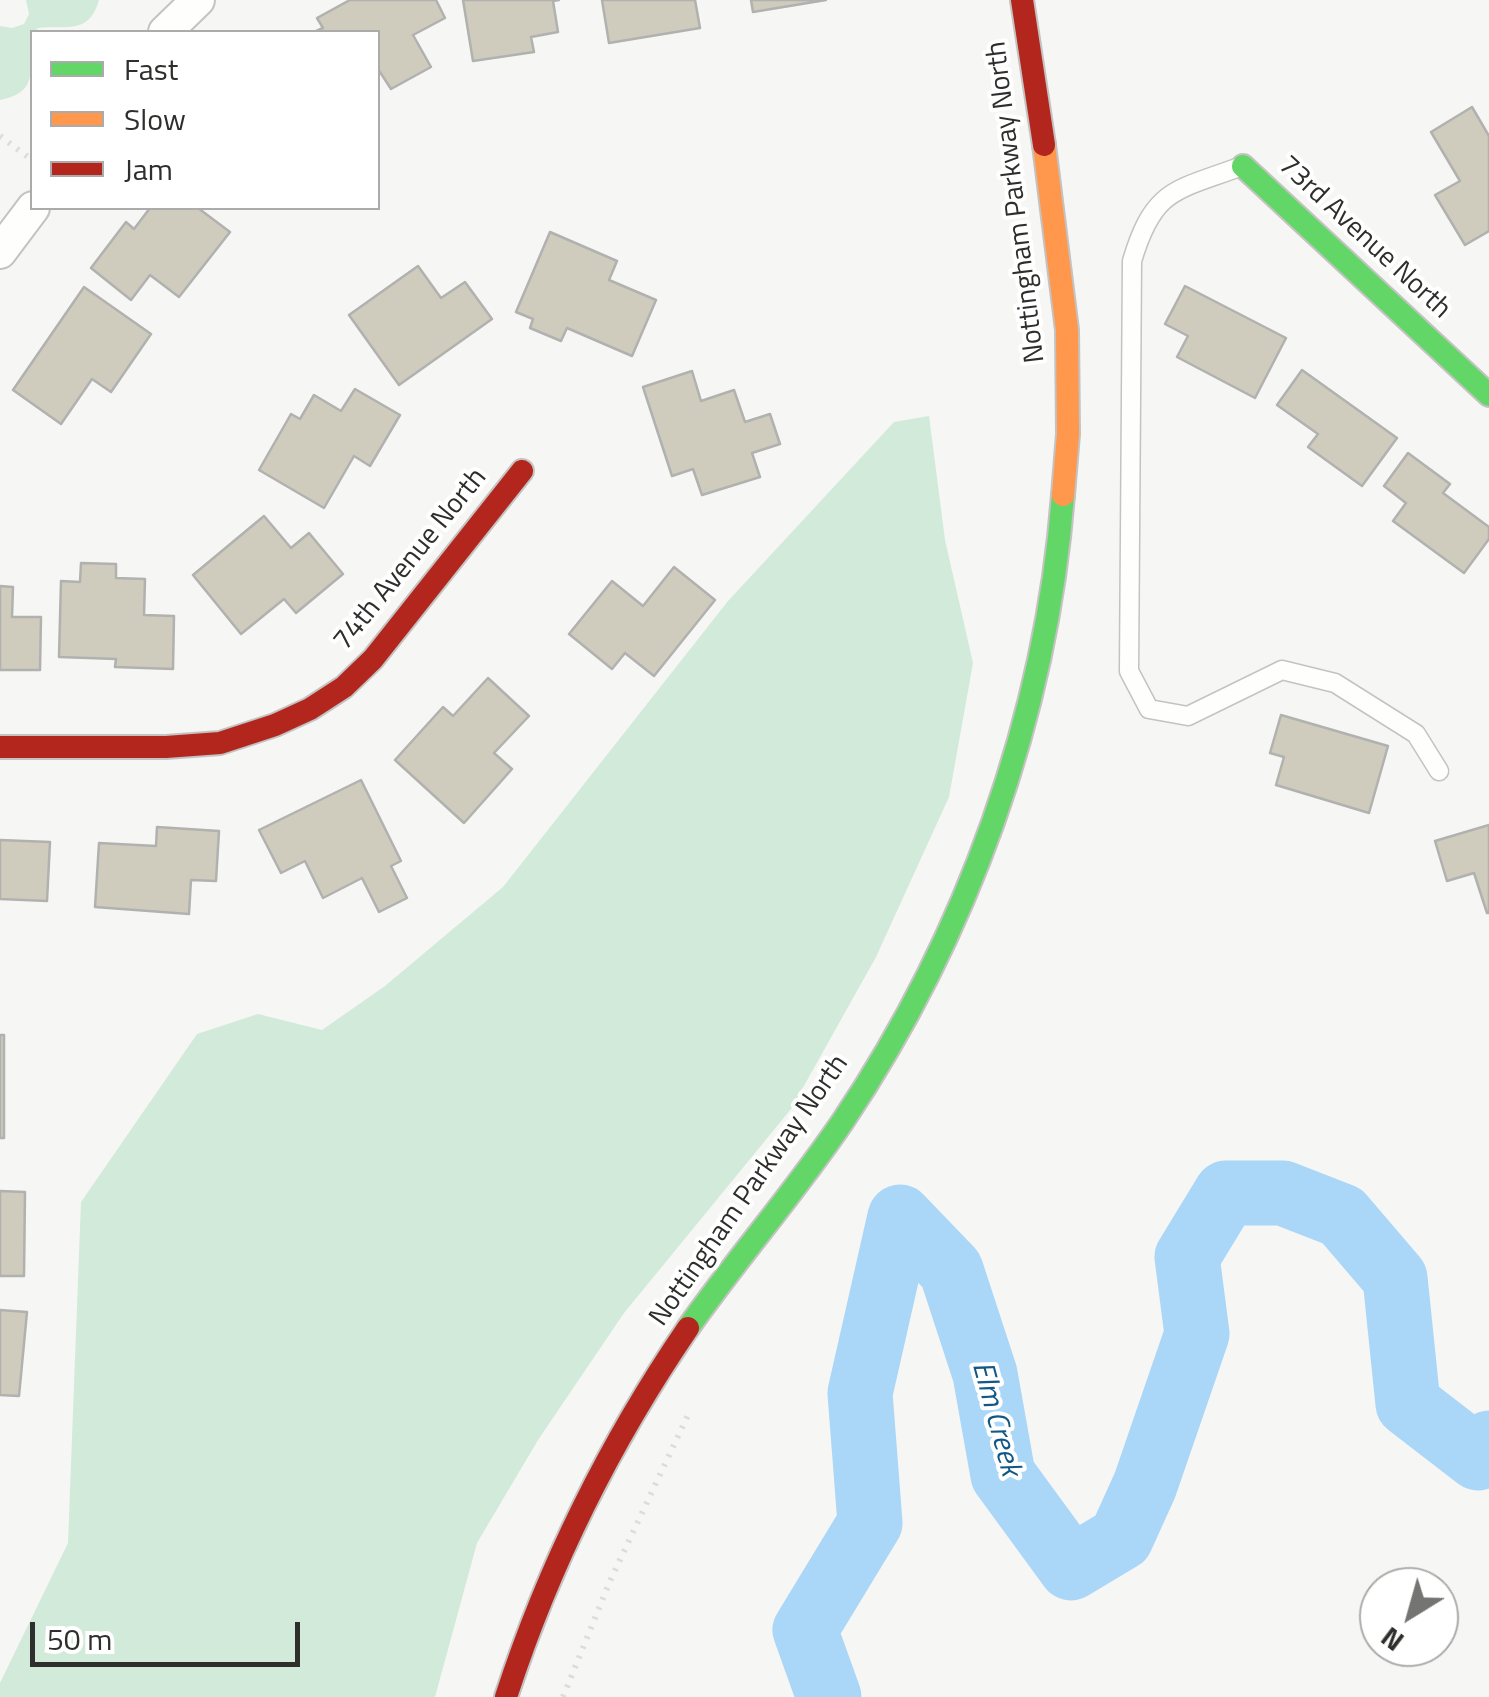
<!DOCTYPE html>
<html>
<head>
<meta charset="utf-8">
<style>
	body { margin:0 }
	#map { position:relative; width:1489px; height:1697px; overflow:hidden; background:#f6f6f4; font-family:"Titillium Web",sans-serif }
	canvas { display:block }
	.legend { position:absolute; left:30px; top:30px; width:350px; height:180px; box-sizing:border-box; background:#fff; border:2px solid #ababab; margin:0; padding:12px 18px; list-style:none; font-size:30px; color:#2e2e2d }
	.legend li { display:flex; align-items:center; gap:20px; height:50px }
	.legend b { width:50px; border:2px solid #ababab }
	.north { position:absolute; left:1359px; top:1567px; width:100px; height:100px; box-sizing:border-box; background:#fff; border:2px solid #ababab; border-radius:50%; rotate:217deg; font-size:28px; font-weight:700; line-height:40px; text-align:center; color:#2e2e2d }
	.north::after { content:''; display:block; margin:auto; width:35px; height:45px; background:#747473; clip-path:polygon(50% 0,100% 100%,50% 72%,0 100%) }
	.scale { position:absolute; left:30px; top:1622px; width:270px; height:45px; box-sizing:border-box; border:5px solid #2e2e2d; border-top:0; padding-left:12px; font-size:30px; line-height:35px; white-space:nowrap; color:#2e2e2d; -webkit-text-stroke:8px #fff; paint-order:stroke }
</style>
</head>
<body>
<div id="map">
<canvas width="1489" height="1697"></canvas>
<ul class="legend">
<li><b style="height:12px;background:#63d668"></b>Fast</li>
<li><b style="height:12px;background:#ff974d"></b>Slow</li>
<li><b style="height:12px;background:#b3261e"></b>Jam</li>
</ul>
<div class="north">N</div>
<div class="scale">50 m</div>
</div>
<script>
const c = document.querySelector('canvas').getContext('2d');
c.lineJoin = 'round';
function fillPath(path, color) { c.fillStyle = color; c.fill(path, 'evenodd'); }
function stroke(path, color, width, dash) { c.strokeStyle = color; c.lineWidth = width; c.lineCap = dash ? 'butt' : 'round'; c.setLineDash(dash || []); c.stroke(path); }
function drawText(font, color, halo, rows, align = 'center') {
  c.font = font + ' "Titillium Web",sans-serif'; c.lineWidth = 8; c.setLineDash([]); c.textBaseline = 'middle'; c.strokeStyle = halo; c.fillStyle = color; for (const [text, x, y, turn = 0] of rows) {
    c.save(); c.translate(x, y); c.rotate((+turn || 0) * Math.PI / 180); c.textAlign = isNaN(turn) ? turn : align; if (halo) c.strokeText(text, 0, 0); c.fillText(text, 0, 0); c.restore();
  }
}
fillPath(new Path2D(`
	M26,0h73c-10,35 -32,25 -61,28 -22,22 15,62 -38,72v-74l12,2 12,-4 5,-10z
	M929,416l16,124 28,123 -24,134 -73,160 -85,152 -167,204 -86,127 -61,103 -42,154h-435v-14l68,-140 13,-341 116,-168 61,-20 64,16 63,-44 118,-99 225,-286 166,-179z`), '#d1eada');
stroke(new Path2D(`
	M829,1697l-24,-67 65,-107 -10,-130 40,-176 51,53 34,104 18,101 68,93 50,-30 24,-53 52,-151 -10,-77 39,-64h57l59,23 53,62 13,126 70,54 11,-15`), '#aad6f7', 65);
const building = new Path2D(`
	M350,0h86l9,18 -32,17 18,32 -40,22 -13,-20v-37h-64l9,-4 -6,-10z
	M463,0h96l-6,1 5,31 -27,5 3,15 -61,9z
	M602,0h93l5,28 -91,15z
	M751,0h75l-73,12z
	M1472,107l17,29v95l-24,14 -30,-50 25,-14 -29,-49z
	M150,208h48l32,24 -51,65 -29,-22 -19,25 -40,-32 35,-46 8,7z
	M550,232l67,29 -8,19 47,20 -24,56 -65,-28 -6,13 -31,-13 3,-9 -17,-7z
	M418,266l23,32 24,-16 27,37 -93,66 -50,-70z
	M1185,286l101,52 -31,60 -78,-41 11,-21 -23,-12z
	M84,287l67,47 -40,58 -19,-13 -31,45 -48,-34z
	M1302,370l95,68 -35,48 -54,-39 10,-13 -41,-29z
	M692,371l9,30 33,-11 11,32 25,-8 10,30 -28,9 8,24 -58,18 -9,-26 -21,7 -29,-89z
	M355,389l45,26 -30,51 -16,-10 -30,52 -65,-38 32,-56 9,5 14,-24 27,16z
	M1408,453l42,31 -7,9 46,34v12l-25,34 -71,-52 13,-18 -22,-17z
	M264,516l27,32 18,-15 34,41 -47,39 -12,-14 -43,35 -48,-59z
	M81,563l35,1v14l29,1 -1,36 30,1 -1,53 -58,-2 1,-8 -57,-2 2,-76 19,1z
	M674,567l41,33 -61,76 -29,-23 -13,16 -43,-35 43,-53 31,25z
	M0,586l13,1 -1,30h29l-1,53h-40z
	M488,678l41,38 -35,37 18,16 -48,54 -69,-63 48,-53 10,9z
	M1281,715l107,31 -19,67 -93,-28 8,-28 -14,-4z
	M361,780l40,81 -10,5 16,32 -28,14 -17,-34 -39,20 -18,-37 -24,12 -22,-43z
	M1489,825v88h-2l-13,-40 -27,8 -12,-40z
	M157,827l62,4 -3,50 -25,-1 -2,34 -94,-7 4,-64 57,3z
	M0,840l50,2 -3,59 -47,-2z
	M0,1035h4v103h-4z
	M0,1191l25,1 -1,84h-24z
	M0,1310l27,2 -8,84 -19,-1z`);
fillPath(building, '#cfccbe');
stroke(building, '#b1b1af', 2.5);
const lane = new Path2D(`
	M1242,166c-66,25 -88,21 -110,95l-3,410 20,38 39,7 94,-46 53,13 81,51 23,37`);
const street = new Path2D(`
	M165,32l33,-32
	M0,252l33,-44`);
const fast = new Path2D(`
	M1243,166l246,229
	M688,1328c50,-71 107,-136 155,-207 124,-185 203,-404 220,-626`);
const slow = new Path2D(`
	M1044,145l23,185 1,104 -5,61`);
const jam = new Path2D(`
	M1022,0l22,145
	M0,747h166l54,-4 55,-18 35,-16 34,-22 29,-28 149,-188
	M506,1697c42,-129 105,-256 182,-369`);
stroke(lane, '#c4c3c2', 21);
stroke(street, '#c4c3c2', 36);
stroke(fast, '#c4c3c2', 26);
stroke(slow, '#c4c3c2', 26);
stroke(jam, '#c4c3c2', 26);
stroke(new Path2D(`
	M0,136l28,21
	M563,1697l47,-116 78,-166`), '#dcdcdb', 6, [2.5, 8]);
stroke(lane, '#fefefd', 18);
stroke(street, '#fefefd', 32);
stroke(fast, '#63d668', 22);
stroke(slow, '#ff974d', 22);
stroke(jam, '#b3261e', 22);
drawText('28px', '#2e2e2d', '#fff', [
	["Nottingham Parkway North",1017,202,-97],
	["73rd Avenue North",1364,238,43],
	["74th Avenue North",411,560,-51],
	["Nottingham Parkway North",750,1191,-55]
]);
drawText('italic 30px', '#115885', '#fff', [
	["Elm Creek",995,1419,75]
]);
</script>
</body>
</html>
